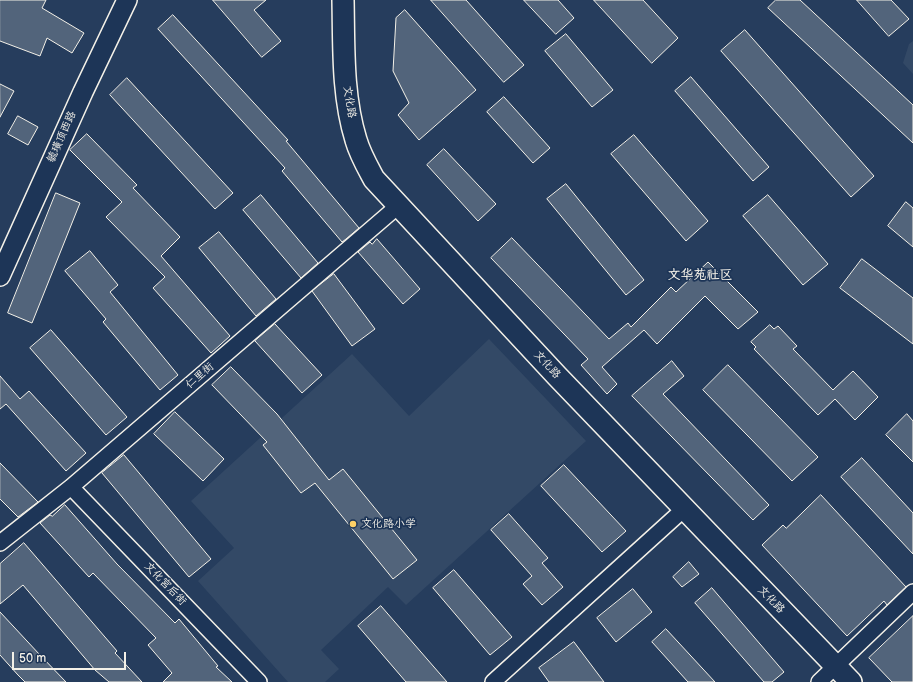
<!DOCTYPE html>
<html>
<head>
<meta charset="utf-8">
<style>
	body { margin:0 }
	#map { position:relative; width:913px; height:682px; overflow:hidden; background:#263d5d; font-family:"Balsamiq Sans",sans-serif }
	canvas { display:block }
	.scale { position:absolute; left:12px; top:652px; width:114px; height:18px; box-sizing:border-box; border:2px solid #f4f1e8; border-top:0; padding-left:5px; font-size:12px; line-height:14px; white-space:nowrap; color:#f4f1e8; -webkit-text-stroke:3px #1d3557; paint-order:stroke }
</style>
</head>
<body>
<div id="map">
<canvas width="913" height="682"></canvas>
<div class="scale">50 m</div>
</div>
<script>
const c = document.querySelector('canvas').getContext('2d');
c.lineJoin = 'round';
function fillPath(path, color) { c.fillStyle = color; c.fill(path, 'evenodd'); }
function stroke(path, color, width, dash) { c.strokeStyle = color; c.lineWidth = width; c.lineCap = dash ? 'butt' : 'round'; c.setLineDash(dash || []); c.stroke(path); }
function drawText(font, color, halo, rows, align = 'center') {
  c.font = font + ' "Balsamiq Sans","LXGW WenKai TC",sans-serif'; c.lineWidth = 3.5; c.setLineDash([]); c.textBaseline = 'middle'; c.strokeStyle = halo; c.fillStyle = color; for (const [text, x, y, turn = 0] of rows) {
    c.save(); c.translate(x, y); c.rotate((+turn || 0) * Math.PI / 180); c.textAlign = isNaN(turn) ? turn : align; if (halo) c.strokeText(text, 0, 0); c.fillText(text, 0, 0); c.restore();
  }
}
fillPath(new Path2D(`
	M913,41v33l-10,-11 6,-19z
	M489,339l97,102 -180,164 -18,-18 -67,63 18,19 -14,13h-37l-90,-101 36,-33 -43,-47 161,-147 57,62z`), '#334966');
const building = new Path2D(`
	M0,0h46l-4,8 42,25 -12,20 -25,-15 -7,18 -40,-15z
	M213,0h53l-12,10 27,31 -19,16z
	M431,0h35l58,65 -20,17z
	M524,0h34l16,18 -18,16z
	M594,0h49l35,38 -26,25z
	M776,0h24l113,105v38l-145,-135z
	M857,0h34l18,19 -20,17z
	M405,10l71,80 -57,50 -21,-25 11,-12 -16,-32 3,-53z
	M173,15l115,125 -2,1 73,87 -13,11 -4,3 -60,-71 3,-3 -127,-139z
	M745,30l129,146 -23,21 -130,-146z
	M566,34l47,56 -21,17 -47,-56z
	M691,77l78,90 -16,14 -78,-90z
	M127,78l106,115 -18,16 -105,-114z
	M0,84l14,7 -14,26z
	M504,97l46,51 -17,15 -46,-51z
	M18,116l20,11 -10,18 -20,-11z
	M87,134l50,51 -4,3 47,49 -19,19 69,80 -19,17 -58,-65 12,-11 -59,-60 16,-15 -52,-52z
	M634,135l74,86 -22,20 -75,-87z
	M444,149l52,55 -18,17 -51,-56z
	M566,184l78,96 -18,15 -79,-96z
	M56,193l24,10 -48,120 -24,-10z
	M261,195l57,68 -17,15 -58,-68z
	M768,195l60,69 -25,21 -60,-69z
	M906,202l7,6v39l-25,-21z
	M219,232l57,67 -20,17 -57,-68z
	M512,238l97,101 19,-16 3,4 40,-40 5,5 32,-30 50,50 -20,17 -33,-33 -48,48 -13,-14 -42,37 15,17 -10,10 -26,-29 7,-6 -97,-101z
	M377,239l43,50 -17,15 -45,-52 12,-10 2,2z
	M90,251l28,34 -8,7 68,83 -18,15 -57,-68 3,-3 -41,-48z
	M862,259l51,39v46l-73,-56z
	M334,274l41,55 -23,17 -40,-55z
	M275,324l47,51 -20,18 -47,-52z
	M770,325l4,4 4,-3 19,20 -4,3 40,41 20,-19 25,26 -23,23 -20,-21 -17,16 -64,-66 2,-2 -5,-5z
	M51,330l76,87 -21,18 -76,-87z
	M672,361l12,15 -21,18 106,111 -16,15 -121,-124z
	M728,365l90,92 -26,24 -89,-91z
	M231,367l46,47 52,66 14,-11 74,91 -24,19 -78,-96 -14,10 -38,-48 4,-3 -55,-57z
	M0,376l20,23 9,-8 57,62 -20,18 -60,-67 -6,5z
	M175,412l49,47 -21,22 -49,-47z
	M907,414l6,7v41l-27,-27z
	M124,455l87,104 -22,18 -87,-104z
	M862,458l51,55v41l-72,-77z
	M0,463l38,39 -20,15 -18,-18z
	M564,465l62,66 -24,21 -61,-66z
	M821,495l85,92 -19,18 -3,-4 -37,35 -85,-91 21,-20 3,3z
	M65,505l52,59 58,59 4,-4 39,47 -2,1 16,15h-69l9,-9 -24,-28 8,-7 -63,-65 -4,4 -49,-54 10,-8 2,1z
	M509,514l39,44 -6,5 21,24 -21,18 -19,-21 9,-8 -41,-46z
	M24,543l93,108 -2,2 27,29h-33l-14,-12 -72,-85 -23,19v-40z
	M689,562l10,12 -17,13 -9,-10z
	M454,570l58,67 -22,18 -57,-67z
	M712,588l72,84 -12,10h-8l-69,-79z
	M633,589l19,23 -36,30 -19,-24z
	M381,606l66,76h-41l-48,-56z
	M0,612l40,43 26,27h-41l-7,-7 -18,-20z
	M913,616v66h-21l-23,-24z
	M666,629l49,53h-27l-36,-40z
	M574,642l30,40h-55l-10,-14z`);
fillPath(building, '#52647b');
stroke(building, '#f4f1e8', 1);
const minor = new Path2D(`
	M71,487l188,195
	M0,543l71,-56 327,-281
	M493,682l191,-173
	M819,682l94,-90`);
const tertiary = new Path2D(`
	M0,276l83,-184 44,-92`);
const secondary = new Path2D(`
	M343,0c1,46 -1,95 13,140 4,14 11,26 18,39l183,197 294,306`);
stroke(minor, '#f4f1e8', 18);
stroke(tertiary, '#f4f1e8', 22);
stroke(secondary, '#f4f1e8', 24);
stroke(minor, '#1d3557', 15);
stroke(tertiary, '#1d3557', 19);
stroke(secondary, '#1d3557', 21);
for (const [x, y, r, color] of [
	[353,524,4,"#ffd166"]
]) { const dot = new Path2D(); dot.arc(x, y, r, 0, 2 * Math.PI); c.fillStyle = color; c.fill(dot); stroke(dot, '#1d3557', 1.5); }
drawText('11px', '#f4f1e8', '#1d3557', [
	["文化路",349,102,81],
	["毓璜顶西路",62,137,-66],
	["文化路",547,365,47],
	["仁里街",200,376,-41],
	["文化宫后街",165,584,46],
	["文化路",771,600,46]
]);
drawText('11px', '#f4f1e8', '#1d3557', [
	["文化路小学",361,524]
], 'left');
drawText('bold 13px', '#f4f1e8', '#1d3557', [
	["文华苑社区",700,276]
]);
</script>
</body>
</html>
